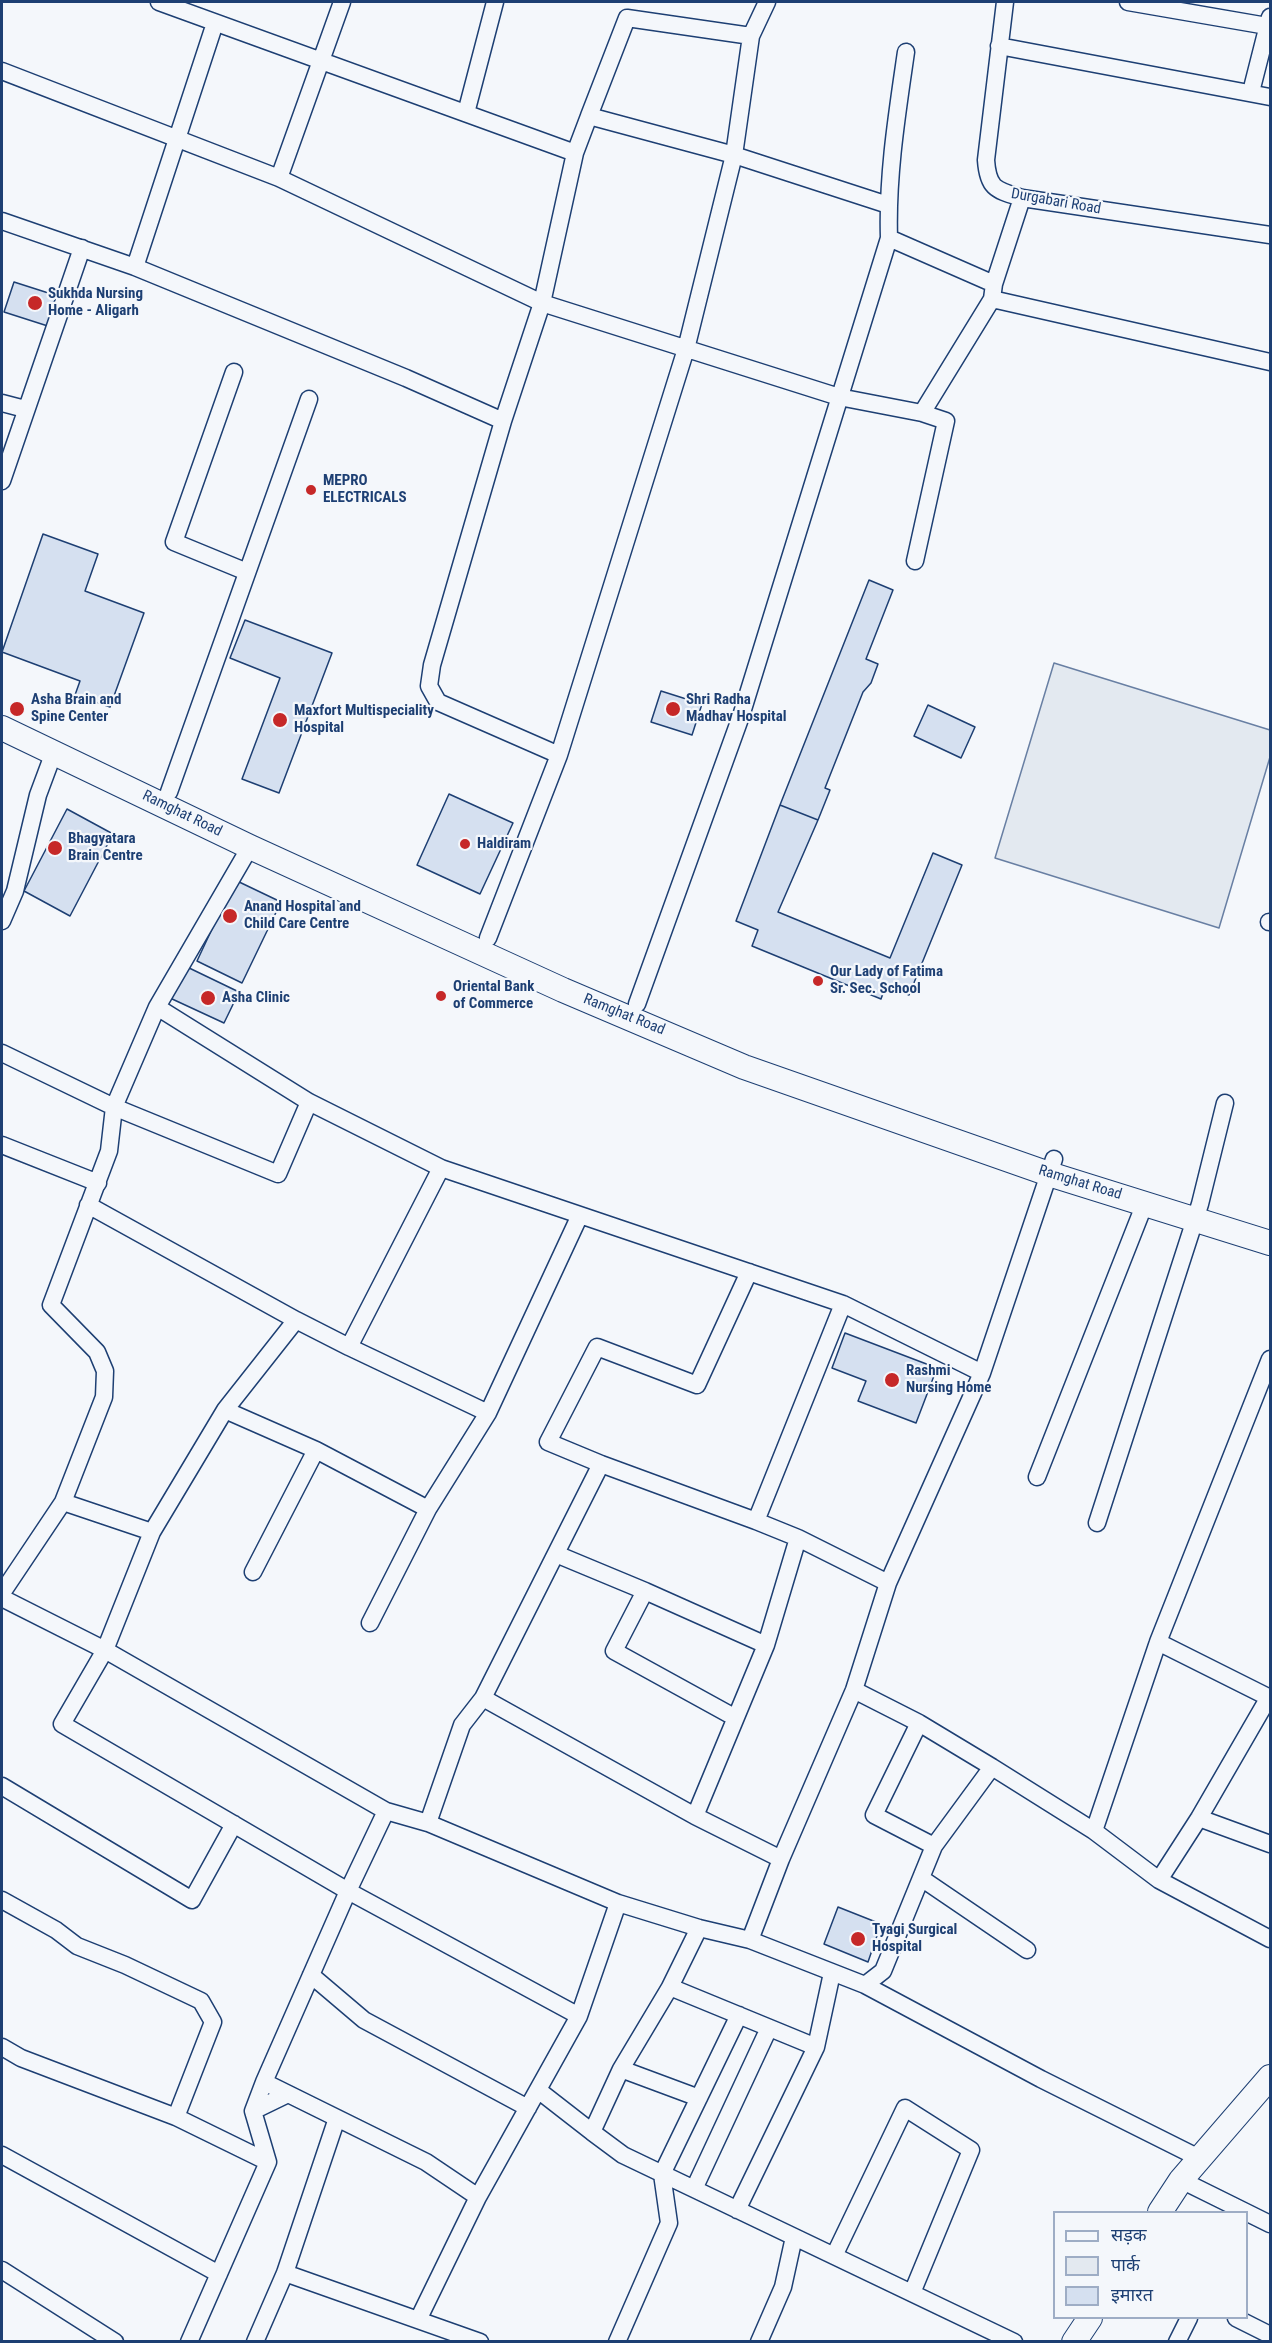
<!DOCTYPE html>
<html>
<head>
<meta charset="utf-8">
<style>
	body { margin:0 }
	#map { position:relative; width:1272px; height:2343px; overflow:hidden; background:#f4f7fb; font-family:"Roboto Condensed","Noto Sans Devanagari",sans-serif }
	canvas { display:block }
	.frame { position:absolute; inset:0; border:3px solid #1d3f73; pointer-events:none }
	.legend { position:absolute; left:1053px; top:2211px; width:195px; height:108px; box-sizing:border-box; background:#f4f7fb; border:2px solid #9eadc5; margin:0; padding:8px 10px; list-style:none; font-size:18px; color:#1d3f73 }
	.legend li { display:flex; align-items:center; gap:12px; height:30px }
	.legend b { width:30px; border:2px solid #9eadc5 }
</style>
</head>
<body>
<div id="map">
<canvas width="1272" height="2343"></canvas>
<div class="frame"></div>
<ul class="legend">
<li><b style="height:8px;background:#f4f7fb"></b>सड़क</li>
<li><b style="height:16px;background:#e3e9f0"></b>पार्क</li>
<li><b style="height:16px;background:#d5e0f0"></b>इमारत</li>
</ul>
</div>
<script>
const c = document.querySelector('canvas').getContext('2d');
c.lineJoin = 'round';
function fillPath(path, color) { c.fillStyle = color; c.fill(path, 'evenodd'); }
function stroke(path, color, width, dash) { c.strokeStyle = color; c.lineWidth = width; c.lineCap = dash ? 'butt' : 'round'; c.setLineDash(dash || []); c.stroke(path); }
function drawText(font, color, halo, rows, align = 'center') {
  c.font = font + ' "Roboto Condensed",sans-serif'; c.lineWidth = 4.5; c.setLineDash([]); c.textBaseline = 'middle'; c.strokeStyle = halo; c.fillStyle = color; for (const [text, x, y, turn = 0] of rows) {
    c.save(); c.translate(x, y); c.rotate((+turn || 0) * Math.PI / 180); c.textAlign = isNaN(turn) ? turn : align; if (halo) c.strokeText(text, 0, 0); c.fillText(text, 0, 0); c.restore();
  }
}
const green = new Path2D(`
	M1054,663l216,67v27l-51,171 -224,-70z`);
fillPath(green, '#e3e9f0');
stroke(green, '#687fa3', 1.5);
const building = new Path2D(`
	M14,282l50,16 -10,30 -50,-16z
	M43,534l55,20 -13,37 59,22 -34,94 -35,-12 5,-14 -78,-29z
	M869,580l24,10 -27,69 12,5 -7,19 -8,9 -38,96 5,2 -12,30 -38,-15z
	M245,620l87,33 -53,140 -37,-14 38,-101 -50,-20z
	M661,691l41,13 -10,31 -41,-13z
	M928,705l47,22 -14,31 -47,-22z
	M449,794l64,29 -33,71 -63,-29z
	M780,805l38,15 -40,92 112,46 43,-105 29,12 -53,130 -23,-10 -5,14 -129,-53 6,-16 -22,-9z
	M67,809l46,25 -43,82 -46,-25z
	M235,880l46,22 -39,81 -45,-22z
	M185,966l54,26 -15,31 -54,-25z
	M845,1333l92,35 -21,55 -58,-22 8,-20 -34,-13z
	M838,1907l43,17 -13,38 -44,-18z`);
fillPath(building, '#d5e0f0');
stroke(building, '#1d3f73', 1.5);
const street = new Path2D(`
	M159,2l416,151
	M767,2l-16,34 -17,119 154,50
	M1005,2l-19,158c2,29 10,30 36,38l248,37
	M1128,2l139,24
	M999,46l271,51
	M2,71l277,107 263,125 297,94 83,16 24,8 -31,140
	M1251,92l19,-75
	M466,113l29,-111
	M279,178l63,-176
	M2,221l133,46 271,111 97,43
	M889,238l105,46
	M135,267l80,-244
	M992,299l278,63
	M234,372l-60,170 73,30
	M2,403l23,6
	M922,413l70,-114 2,-15 28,-86
	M2,481l80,-233
	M559,755l-121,-53 -9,-16 3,-21 71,-244 39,-118 33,-150 14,-37
	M169,792l140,-393
	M2,921l13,-30 23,-96 16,-43
	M1269,922h1
	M488,938l71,-183 127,-406 48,-194 -145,-39 38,-98 124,18
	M637,1004l104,-288 148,-478c-2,-62 8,-124 17,-186
	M157,1007l152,95 132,66 -92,179 -53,-27 -71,90 -73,122 -47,118 281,161 42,12 190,80
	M2,1053l112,54 164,67 31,-72
	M2,1145l96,38
	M441,1168l402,136
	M88,1205l208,115
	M349,1347l139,66
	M1270,1359l-112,283 -64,189 65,49 111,59
	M225,1410l91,40
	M601,1464l-53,-22 49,-95 100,38 52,-113
	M1037,1477l108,-274
	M63,1502l89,30
	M756,1521l42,17
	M1097,1523l103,-319 25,-101
	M556,1554l89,37
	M253,1572l63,-122 112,59
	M2,1593l61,-91 41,-105 1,-26 -8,-19 -46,-47 58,-154 5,-44 43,-100 93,-160
	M2,1598l103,52 -43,74 286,167 231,125
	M370,1623l58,-114 60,-96 92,-198
	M1158,1642l112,56
	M854,1690l65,33 73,44 -58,79 -51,125 -18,14
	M483,1698l212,118 86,43
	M734,1717l-120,-66 31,-60 121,54
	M919,1723l-45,92 60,31
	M992,1767l102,64
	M2,1786l190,114 42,-76
	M386,1811l-38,80 -84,191 162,80 52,35 101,-181 39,-113 81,25 51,12 115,45 176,94 158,79
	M695,1816l71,-171 32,-107 90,45
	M1199,1818l71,26
	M428,1823l34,-98 21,-27 118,-234 155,57 87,-217 139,69
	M921,1878l106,72
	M1159,1880l40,-62 70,-121
	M2,1900l54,30 21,16 48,19 76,36 12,21 -37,95
	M750,1940l31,-81 73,-169 34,-107 94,-210 72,-214
	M311,1975l53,45 164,88
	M670,1987l29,-59
	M2,2047l19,11 155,59 92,45
	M621,2069l78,29
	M538,2090l54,42 29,-63 49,-82 146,60
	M253,2111l35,-17
	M592,2132l31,23 391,187
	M2,2155l217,119
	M1181,2180l89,44
	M694,2189l75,-161
	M737,2210l79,-163 16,-74
	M834,2256l71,-148 66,42 -59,143
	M2,2270l113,72
	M285,2273l195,69
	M419,2318l59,-121
	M1236,2318l34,17
	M189,2342l79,-180 -15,-51 11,-29
	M255,2342l30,-69 52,-155
	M617,2342l52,-119 -7,-49 77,-159
	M759,2342l24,-55 11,-50
	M1177,2342l12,-24`);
const secondary = new Path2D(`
	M2,728l248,119 313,143 181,77 305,107 221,69
	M1160,2212l21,-32 89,-103
	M1074,2342l16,-24`);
stroke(street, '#1d3f73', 19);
stroke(secondary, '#1d3f73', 26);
stroke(street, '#f4f7fb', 16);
stroke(secondary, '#f4f7fb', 24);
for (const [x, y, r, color] of [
	[35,303,8,"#c62828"],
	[311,490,6,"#c62828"],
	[17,709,8,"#c62828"],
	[673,709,8,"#c62828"],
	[280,720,8,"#c62828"],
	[465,844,6,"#c62828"],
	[55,848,8,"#c62828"],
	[230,916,8,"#c62828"],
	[818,981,6,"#c62828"],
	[441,996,6,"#c62828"],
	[208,998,8,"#c62828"],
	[892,1380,8,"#c62828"],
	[858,1939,8,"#c62828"]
]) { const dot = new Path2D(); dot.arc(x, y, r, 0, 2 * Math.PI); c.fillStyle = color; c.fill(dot); stroke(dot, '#f4f7fb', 2); }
drawText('15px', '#1d3f73', '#f4f7fb', [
	["Durgabari Road",1056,202,10],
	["Ramghat Road",182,814,26],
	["Ramghat Road",624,1015,22],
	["Ramghat Road",1080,1183,17]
]);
drawText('bold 15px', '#1d3f73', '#f4f7fb', [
	["Sukhda Nursing",48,294],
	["Home - Aligarh",48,311],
	["MEPRO",323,481],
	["ELECTRICALS",323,498],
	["Asha Brain and",31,700],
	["Spine Center",31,717],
	["Shri Radha",686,700],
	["Madhav Hospital",686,717],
	["Maxfort Multispeciality",294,711],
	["Hospital",294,728],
	["Bhagyatara",68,839],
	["Brain Centre",68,856],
	["Haldiram",477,844],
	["Anand Hospital and",244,907],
	["Child Care Centre",244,924],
	["Our Lady of Fatima",830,972],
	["Sr. Sec. School",830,989],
	["Oriental Bank",453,987],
	["of Commerce",453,1004],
	["Asha Clinic",222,998],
	["Rashmi",906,1371],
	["Nursing Home",906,1388],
	["Tyagi Surgical",872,1930],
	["Hospital",872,1947]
], 'left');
</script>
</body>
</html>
